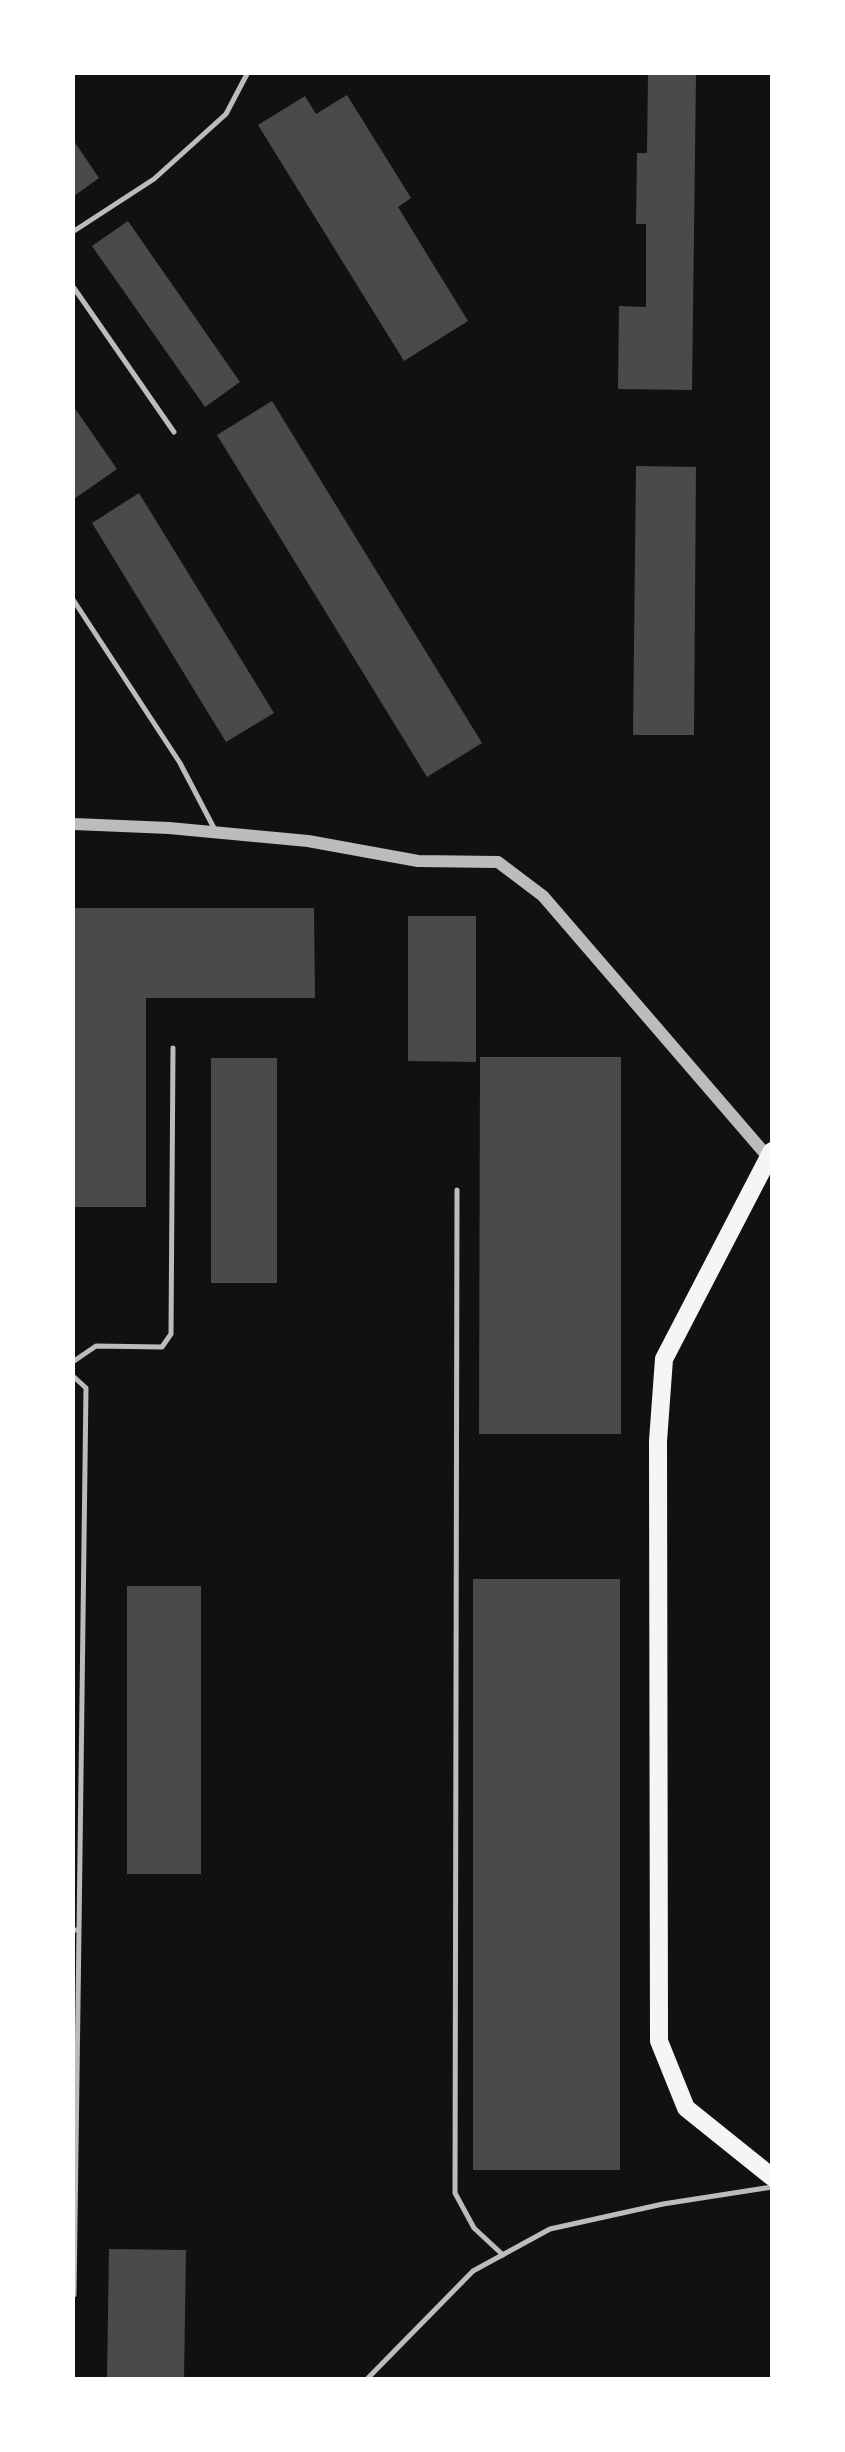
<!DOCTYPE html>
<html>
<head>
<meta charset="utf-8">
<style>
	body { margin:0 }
	#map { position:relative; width:845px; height:2452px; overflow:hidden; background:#111; font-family:Lora,serif }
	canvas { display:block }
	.frame { position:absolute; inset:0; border:75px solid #fff; pointer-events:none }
</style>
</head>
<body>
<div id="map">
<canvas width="845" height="2452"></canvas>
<div class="frame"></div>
</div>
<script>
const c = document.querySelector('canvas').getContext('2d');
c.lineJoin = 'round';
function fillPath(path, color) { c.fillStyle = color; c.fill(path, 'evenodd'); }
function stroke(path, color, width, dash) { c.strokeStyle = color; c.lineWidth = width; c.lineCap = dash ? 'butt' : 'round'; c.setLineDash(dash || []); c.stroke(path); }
fillPath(new Path2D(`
	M648,74h48l-4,316 -74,-1 1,-83 27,1v-83h-10l1,-71h10z
	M347,95l64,103 -13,9 70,114 -64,40 -146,-236 47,-29 11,18z
	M74,141l25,37 -25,18z
	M128,221l112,161 -35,25 -113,-161z
	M272,401l210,342 -55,34 -210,-342z
	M74,407l43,62 -43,30z
	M636,466l60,1 -2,268h-61z
	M139,493l135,220 -48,29 -134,-219z
	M74,908h240l1,90h-169v209h-72z
	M408,916h68v146l-68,-1z
	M480,1057h141v377h-142z
	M211,1058h66v225h-66z
	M473,1579h147v591h-147z
	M127,1586h74v288h-74z
	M109,2249l77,1 -2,128h-77z`), '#4a4a4a');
stroke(new Path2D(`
	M74,231l80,-52 72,-65 21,-40
	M74,288l100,144
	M74,601l106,162 35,67
	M457,1190l-2,1003 19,35 29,27
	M74,1361l22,-15 66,1 9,-13 2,-286
	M74,1377l12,11 -7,542
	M74,1930h5l-5,365
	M368,2378l105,-107 77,-42 113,-25 109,-17`), '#bcbcbc', 5);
stroke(new Path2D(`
	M74,824l95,4 139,13 110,20 80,1 45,34 225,261`), '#bcbcbc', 12);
stroke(new Path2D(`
	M772,1151l-108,208 -6,82 1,600 27,67 86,69`), '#f5f5f5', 18);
</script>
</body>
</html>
